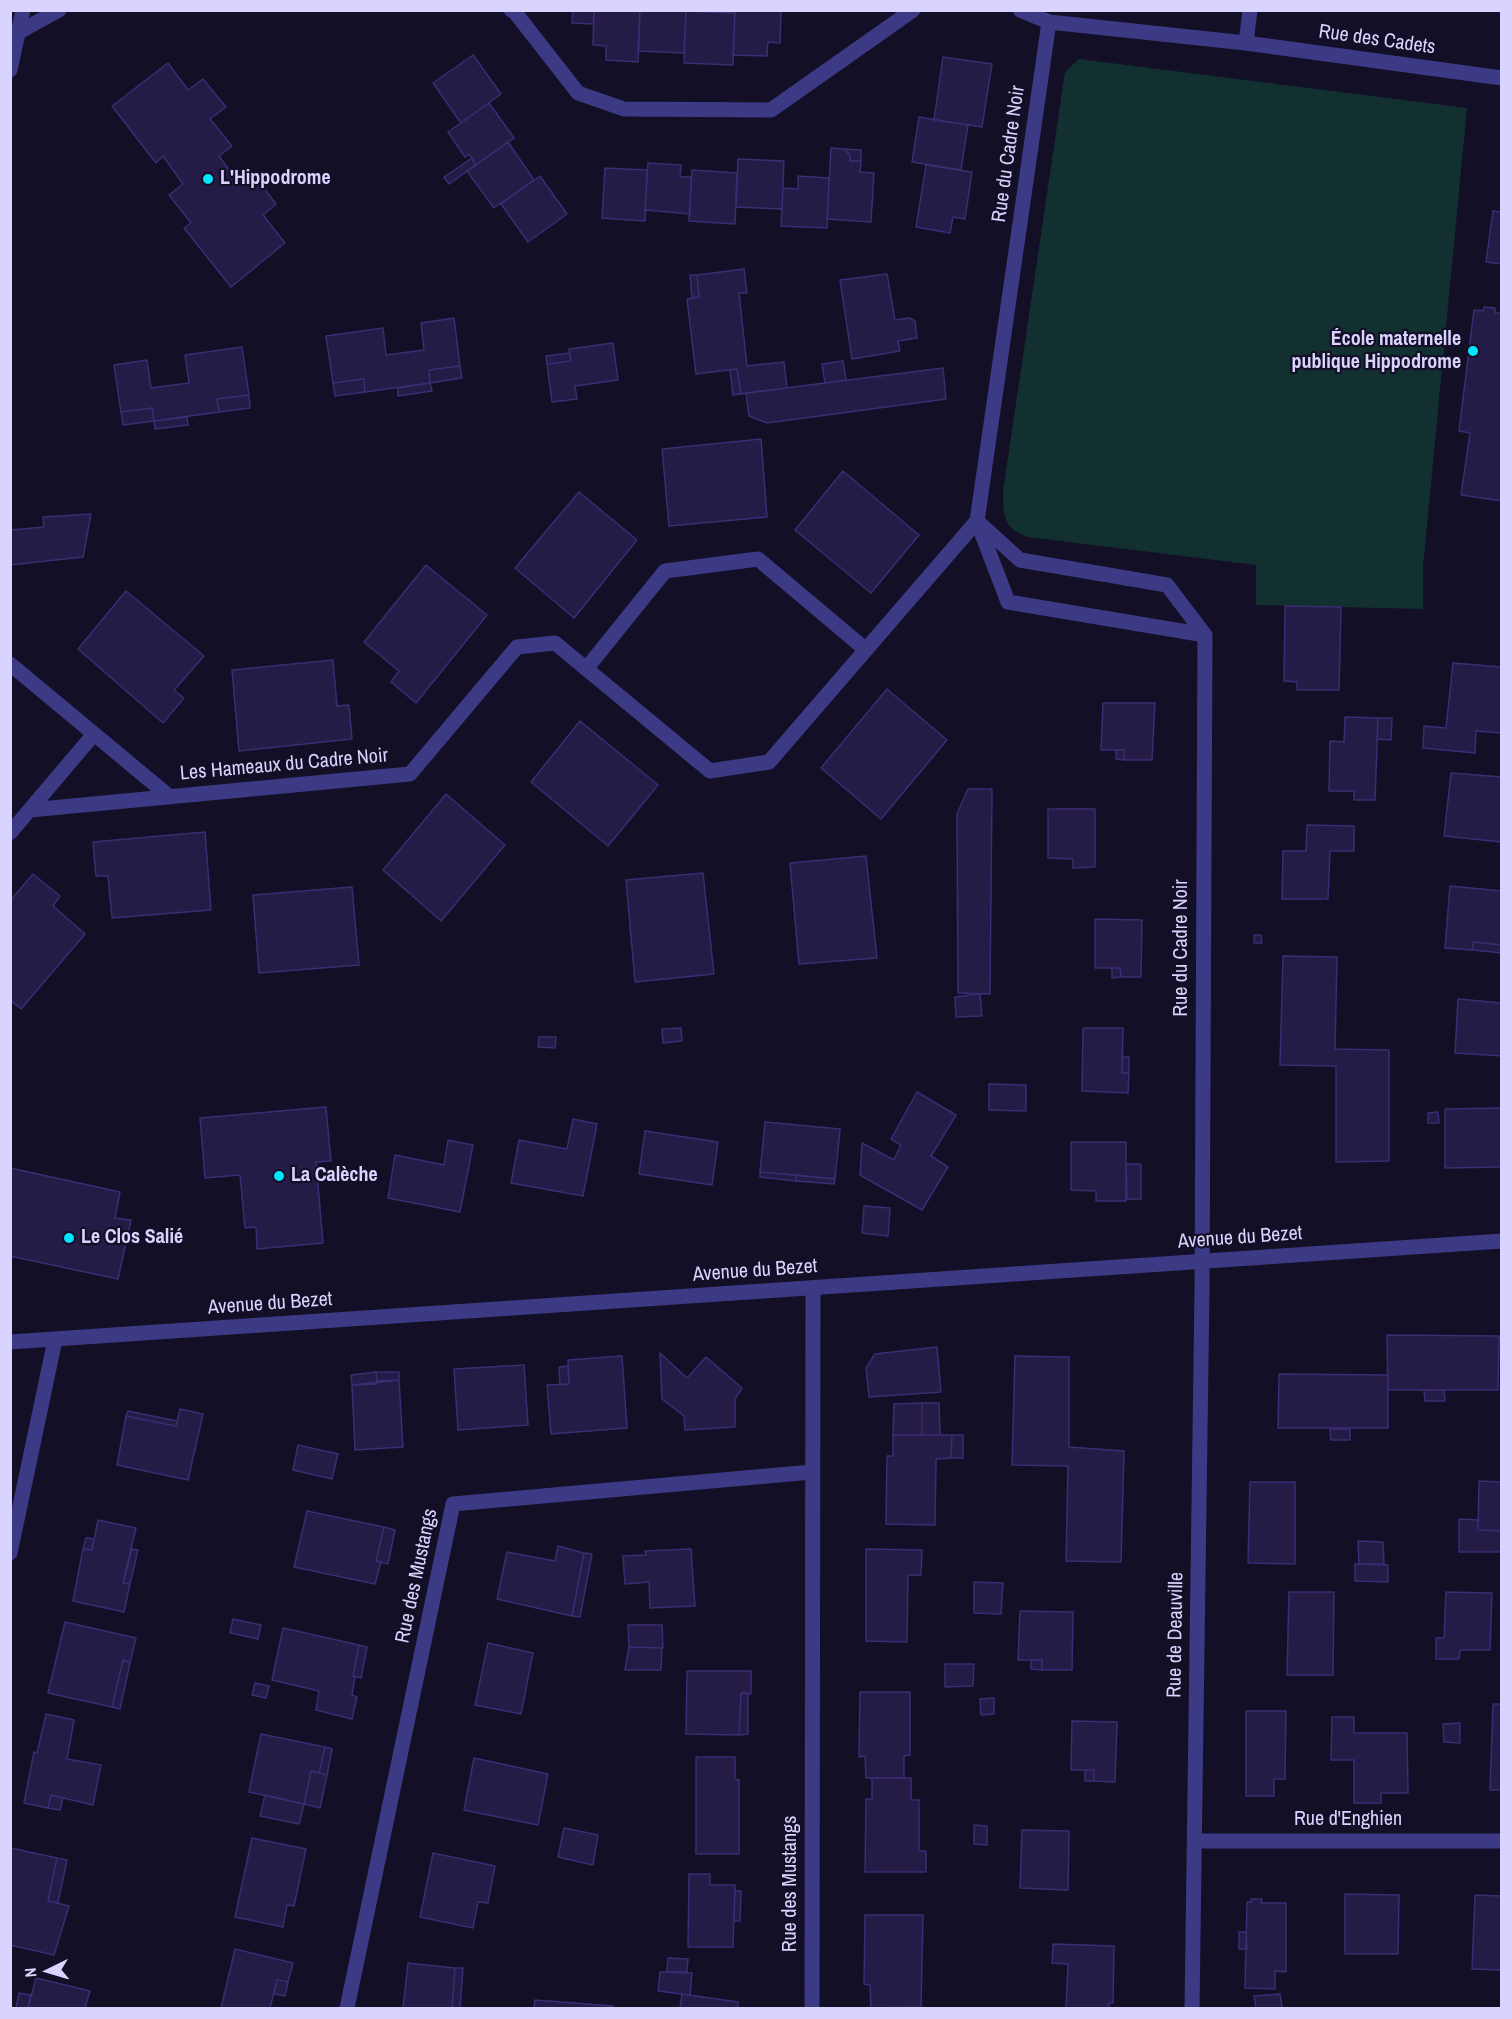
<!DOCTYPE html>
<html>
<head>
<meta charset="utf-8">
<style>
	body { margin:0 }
	#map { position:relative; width:1512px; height:2019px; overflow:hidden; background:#130f26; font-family:"Archivo Narrow",sans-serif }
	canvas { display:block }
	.frame { position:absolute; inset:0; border:12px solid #d9d4ff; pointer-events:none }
	.north { position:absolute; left:18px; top:1941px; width:60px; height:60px; -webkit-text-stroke:4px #130f26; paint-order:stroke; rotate:265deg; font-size:16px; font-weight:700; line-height:24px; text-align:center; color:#d9d4ff }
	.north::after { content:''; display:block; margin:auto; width:21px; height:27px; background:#d9d4ff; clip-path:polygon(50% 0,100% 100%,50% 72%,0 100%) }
</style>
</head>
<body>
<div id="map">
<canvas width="1512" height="2019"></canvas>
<div class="frame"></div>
<div class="north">N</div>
</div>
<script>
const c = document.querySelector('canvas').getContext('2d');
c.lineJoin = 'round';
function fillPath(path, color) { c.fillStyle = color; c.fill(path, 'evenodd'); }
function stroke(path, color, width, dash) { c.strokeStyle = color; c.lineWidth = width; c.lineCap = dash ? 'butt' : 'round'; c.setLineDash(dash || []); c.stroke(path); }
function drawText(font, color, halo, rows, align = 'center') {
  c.font = font + ' "Archivo Narrow",sans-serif'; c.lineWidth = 4.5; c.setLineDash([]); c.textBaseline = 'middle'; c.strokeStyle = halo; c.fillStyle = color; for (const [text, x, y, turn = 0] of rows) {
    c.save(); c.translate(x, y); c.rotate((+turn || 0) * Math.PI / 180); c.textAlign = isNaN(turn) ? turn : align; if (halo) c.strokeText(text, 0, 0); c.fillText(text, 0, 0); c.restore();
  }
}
fillPath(new Path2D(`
	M1079,59l388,49 -44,459v42l-167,-4v-40l-228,-28c-26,-9 -24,-21 -25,-46l62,-419z`), '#12302f');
const building = new Path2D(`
	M573,10h21v14l-22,-1z
	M594,10l46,1 -2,51 -32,-2v-14l-13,-1z
	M686,10l-2,43 -46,-2 2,-41z
	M735,10h46l-1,33 -12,-1 -1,14 -34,-1z
	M686,11l49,2 -2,52 -49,-2z
	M473,55l28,39 -40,29 -28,-40z
	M943,57l49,7 -10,63 -48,-7z
	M168,63l20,27 15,-11 23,28 -16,12 22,27 -13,10 20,28 14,-10 23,30 -13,11 22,28 -54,44 -47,-59 7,-5 -22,-28 14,-11 -20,-28 -7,7 -44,-57z
	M489,103l25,35 -38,27 -7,-11 -4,3 -17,-25z
	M919,117l49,8 -7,45 -49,-8z
	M508,142l26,38 -40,28 -27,-37z
	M831,148l13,1 6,6v6h11l-1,11 14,1 -3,49 -44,-3z
	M844,149l17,1v11h-11v-6z
	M472,158l4,7 -27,19 -5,-7z
	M738,159l46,2 -2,48 -46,-2z
	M648,163l33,2 -1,12h11l-1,37 -45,-4z
	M926,165l46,7 -7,47 -12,-2 -3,16 -34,-6z
	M605,168l42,2 -2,51 -43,-3z
	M692,170l45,3 -2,51 -46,-3z
	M540,176l27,38 -39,28 -27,-38z
	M798,176l31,2 -2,50 -46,-2 2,-38 15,1z
	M1493,211l9,1v52l-16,-2z
	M744,269l3,24h-8l8,73 37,-4 3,26 -46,6 -4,-25 -41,5 -9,-75 12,-2 -2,-22z
	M887,274l8,46 15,-2 5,3 2,17 -19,3 2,10 -48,8 -12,-79z
	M690,275h7l2,22 -7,1z
	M1484,307l11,1v5h7v188l-41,-6 9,-62 -11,-2 15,-121 9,1z
	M454,318l6,48 -31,4 1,13 -65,9 -1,-13 -31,4 -7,-47 57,-8 3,27 38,-5 -3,-27z
	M613,343l5,37 -43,6 2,13 -25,3 -5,-38 24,-3 -2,-12z
	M242,347l7,48 -32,4 2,13 -65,9 -2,-13 -31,4 -7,-47 33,-5 4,28 38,-5 -4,-28z
	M570,353l1,8 -24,3 -1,-8z
	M843,361l3,19 -21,3 -3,-19z
	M460,366l2,12 -32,5 -1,-13z
	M943,368l3,31 -179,24 -18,-7 -3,-23z
	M737,369l4,25 -8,1 -3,-25z
	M364,379l1,13 -30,4 -2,-13z
	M430,383l2,8 -34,5v-8z
	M249,395l1,13 -31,4 -2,-13z
	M152,408l2,13 -31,4 -2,-13z
	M187,417l1,8 -33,4 -1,-8z
	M761,439l6,78 -98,9 -7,-77z
	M843,471l76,64 -48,58 -76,-63z
	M579,492l58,48 -63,78 -59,-50z
	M91,514l-8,43 -73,8v-35l34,-3 -1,-10z
	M426,565l61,50 -71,88 -25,-21 8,-11 -35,-29z
	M126,591l78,65 -30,34 10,8 -21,25 -85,-74z
	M1285,606l56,1 -2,83h-42v-8l-13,-1z
	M333,660l4,46 12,-1 3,34 -113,12 -7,-81z
	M1453,663l49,4v66l-26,-2 -1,22 -52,-5 1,-22 22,2z
	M887,689l60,51 -66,79 -60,-51z
	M1103,703h52l-3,57h-28v-10h-23z
	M1345,717l33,1 -3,82h-21v-9h-25l1,-50 14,1z
	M1378,718h14l-1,22 -14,-1z
	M580,721l78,64 -50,61 -77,-64z
	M1116,750h8v10l-8,-1z
	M1451,773l51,4v65l-58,-6z
	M968,789h24l-2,205 -32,-1 -1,-179z
	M446,794l59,51 -64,76 -58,-51z
	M1048,809h47v58l-22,1v-9l-25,-1z
	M1307,825l47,1v25h-24l-2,48h-46l1,-48h23z
	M205,832l6,78 -99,8 -4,-42h-12l-3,-34z
	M866,856l11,102 -78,6 -9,-101z
	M703,873l11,101 -79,8 -9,-102z
	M33,874l27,22 -7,10 32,28 -64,75 -11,-9v-99z
	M1450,886l52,5v54l-28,-3 -2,8 -27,-2z
	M352,887l7,78 -100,8 -6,-78z
	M1095,919l47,1 -1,57h-20l-1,-9h-25z
	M1254,935h7l1,8h-8z
	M1474,942l28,3v8l-30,-3z
	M1283,956l54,1 -2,92 54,1v111l-53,1v-96l-56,-1z
	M1112,968h8l1,9 -9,1z
	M980,994l2,22 -26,1 -1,-20z
	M1458,999l44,4v53l-47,-3z
	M681,1028l1,13 -19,2 -1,-14z
	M1083,1028h40l-1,45h7l-1,20 -46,-2z
	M539,1037h17l-1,11 -17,-1z
	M1122,1057h7v16h-7z
	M989,1084l37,1v26l-37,-1z
	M917,1092l39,23 -25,41 17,11 -26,43 -62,-35 2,-32 32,17 7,-15 -10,-6z
	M326,1107l5,54 -15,1 7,81 -66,6 -1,-22 -11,1 -5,-53 -35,3 -5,-60z
	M1502,1108v59l-57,1v-59z
	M1438,1112l1,11h-11v-10z
	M573,1119l24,5 -14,72 -72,-13 8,-43 48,9z
	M765,1122l75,7 -5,50 -75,-7z
	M645,1131l73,11 -6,43 -73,-11z
	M448,1140l25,5 -13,67 -72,-14 7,-43 49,10z
	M1071,1142h55v59h-30v-10l-25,-1z
	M1126,1164h15v35h-14z
	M10,1168l110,24 -5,26 16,2 -13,59 -108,-23z
	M760,1172l36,3v6l-36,-4z
	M796,1175l39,4 -1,5 -38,-3z
	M864,1206l26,2 -2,28 -26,-3z
	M1387,1335l112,1 -1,54h-110z
	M937,1347l4,45 -72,5 -3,-29 9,-14z
	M660,1353l27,25 19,-21 36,31 -7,11v28l-50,3 -1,-14 -22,-17z
	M622,1356l5,72 -76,6 -4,-49 22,-1 -1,-24z
	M1015,1356l54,1v90l55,4 -3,111 -55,-1 2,-95 -56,-1z
	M524,1365l4,60 -70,5 -4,-61z
	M568,1366l1,18 -9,1 -1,-18z
	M376,1372l1,12 -25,1 -1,-10z
	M376,1372h23v8l-22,1z
	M1279,1374l109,1v53h-110z
	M399,1380l4,67 -48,3 -3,-65z
	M1424,1390h20l1,11h-20z
	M922,1403h17l1,32h-18z
	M922,1403v32h-29l1,-31z
	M180,1409l23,5 -15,66 -71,-15 9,-49 50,10z
	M128,1411l49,10 -1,5 -50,-10z
	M1330,1429h20v11h-19z
	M893,1435h59l-1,23 -15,1 -1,66 -49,-1 1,-68h6z
	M952,1435h11v23h-12z
	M298,1445l40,9 -6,25 -39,-9z
	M1479,1481l23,1v49l-24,-1z
	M1250,1482h45v82l-47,-1z
	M307,1511l77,16 -8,34 5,1 -6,22 -81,-17z
	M1459,1519l19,1v10l24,1v21h-43z
	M98,1520l38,8 -13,55 7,1 -6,28 -51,-11 10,-52 9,1z
	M384,1527l11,3 -7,34 -12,-3z
	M86,1538l8,1 -2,11 -9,-1z
	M1358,1541l25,1 1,22h-25z
	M558,1546l26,7 -12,63 -75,-17 10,-47 48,9z
	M132,1549l6,1 -8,34 -7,-1z
	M691,1549l4,57 -45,2 -1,-26 -24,2 -2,-28 23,-1 -1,-4z
	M866,1549l56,1 -1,25h-13l-1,67 -41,-1z
	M584,1553l8,1 -12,63 -8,-1z
	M1355,1564l33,1v17l-33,-1z
	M974,1582l29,1 -2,31 -27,-1z
	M1289,1592h45l-1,83h-46z
	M1446,1592l46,1 -2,57h-30l-1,9h-23v-21h8z
	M1020,1611l53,1 -1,58h-30v-10h-24z
	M233,1619l28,6 -3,14 -28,-6z
	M65,1622l71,16 -6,25 -7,-3 -11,47 -64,-14z
	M628,1625h34l1,23 -34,-1z
	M283,1628l76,17 -6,31 2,1 -3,18 5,2 -5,22 -36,-9 3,-19 -47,-11z
	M488,1643l45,10 -12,61 -46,-9z
	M359,1645l8,2 -6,31 -8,-2z
	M629,1647l33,1 -1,22h-36z
	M123,1660l7,3 -10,46 -8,-2z
	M1031,1660h11v10l-11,-1z
	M945,1664h29l-1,22 -28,1z
	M687,1671h64v23l-10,-1 -2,42 -53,-1z
	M255,1683l14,3 -3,12 -14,-3z
	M860,1692h50v63l-6,1v22h-38l-1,-22 -6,1z
	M741,1693h7v41l-9,1z
	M994,1698v16l-13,1 -1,-16z
	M1493,1704h9v86h-12z
	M1246,1711h40l-1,68h-11v17h-28z
	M46,1714l28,6 -7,39 34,6 -8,40 -42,-10 -3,13 -24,-5 10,-51 3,1z
	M1332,1717h22v16h53l1,60h-27v10h-27v-43h-23z
	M1072,1721l45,1 -2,60 -21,-1v-11h-23z
	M1460,1723v20l-16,-1 -1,-18z
	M261,1734l64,13 -6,26 -8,-2 -7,33 -55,-12z
	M325,1747l7,2 -5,26 -8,-2z
	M696,1757h39v22l4,1v74h-43z
	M474,1758l74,16 -10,51 -74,-15z
	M1085,1770h9v11h-9z
	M311,1771l16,4 -7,33 -16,-4z
	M872,1778h39v22h8v51h7v21h-61l1,-73h6z
	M51,1795l12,3 -3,12 -12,-2z
	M265,1795l39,9 -5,20 -39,-8z
	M974,1825l13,1v19l-13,-1z
	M564,1828l34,7 -5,30 -35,-8z
	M1022,1830l47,1 -1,59 -48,-2z
	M252,1838l54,11 -12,57 -7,-1 -4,22 -48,-10z
	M11,1848l46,10 -9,43 21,5 -15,49 -44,-10z
	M433,1853l62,13 -7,37 -10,-1 -5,26 -53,-11z
	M57,1858l10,2 -9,43 -10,-2z
	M689,1874h21v11h25l-2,62h-45z
	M735,1891h6l-1,30h-6z
	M1345,1894l54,1 -1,59h-53z
	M1475,1895l27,1v74l-30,-1z
	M1251,1899h11l-1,4h25v69l-11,-1v18l-30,-1 2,-86h4z
	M865,1915h58l-2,92 -50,1 -1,-23 -6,-1z
	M1239,1932h7l1,17h-8z
	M1053,1944l61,2 -1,57h-4v5h-43l2,-44 -16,-1z
	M235,1949l58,14 -5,19 -11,-2 -7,28h-49z
	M668,1958l20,1 -1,13h-20z
	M408,1963l47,5 -3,40h-49z
	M455,1968h8l-3,40h-8z
	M660,1972l32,1 -2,22 -32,-4z
	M36,1978l54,13 -5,17h-57z
	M277,1980l11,2 -3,14 -11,-2z
	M19,1993l12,2 -3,13h-12z
	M682,1994l56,8v6h-58z
	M1280,1994l2,14h-26l-2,-12z
	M535,2000l78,6 -1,2h-78z`);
fillPath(building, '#241b47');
stroke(building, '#3b2d73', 1.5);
stroke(new Path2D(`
	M10,664l160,133
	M586,669l79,-98 93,-12 107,90
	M30,810l380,-36 107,-127 38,-4 155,128 59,-9 208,-241
	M10,833l84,-99`), '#3d3a85', 15);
stroke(new Path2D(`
	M511,10l3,1 64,82 46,16 147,1 142,-100
	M1020,10l29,12
	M19,32l40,-22
	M1246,43l4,-33
	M977,521l43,39 147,25 38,50 -3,654 -10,719
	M1205,635l-197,-33 -31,-81 72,-499 197,21 256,35
	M10,1553l45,-213
	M1195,1841h307
	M347,2008l106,-504 359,-32
	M812,2008l1,-720`), '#3d3a85', 15);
stroke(new Path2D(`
	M10,70l13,-60
	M10,1342l1492,-101`), '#3d3a85', 15);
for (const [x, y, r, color] of [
	[208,179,6,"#00e5ff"],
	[1473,351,6,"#00e5ff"],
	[279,1176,6,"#00e5ff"],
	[69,1238,6,"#00e5ff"]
]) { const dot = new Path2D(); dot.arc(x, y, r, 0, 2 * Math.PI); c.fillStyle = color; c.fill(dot); stroke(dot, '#130f26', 2); }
drawText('20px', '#d9d4ff', '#130f26', [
	["Rue des Cadets",1377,40,8],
	["Rue du Cadre Noir",1009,154,-82],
	["Les Hameaux du Cadre Noir",284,765,-5],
	["Rue du Cadre Noir",1182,948,-90],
	["Avenue du Bezet",1240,1238,-4],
	["Avenue du Bezet",755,1271,-4],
	["Avenue du Bezet",270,1304,-4],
	["Rue des Mustangs",417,1576,-78],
	["Rue de Deauville",1176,1635,-89],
	["Rue d'Enghien",1348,1820],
	["Rue des Mustangs",791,1884,-90]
]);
drawText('bold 20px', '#d9d4ff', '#130f26', [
	["L'Hippodrome",220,179],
	["École maternelle",1461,340,"right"],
	["publique Hippodrome",1461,363,"right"],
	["La Calèche",291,1176],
	["Le Clos Salié",81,1238]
], 'left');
</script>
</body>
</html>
